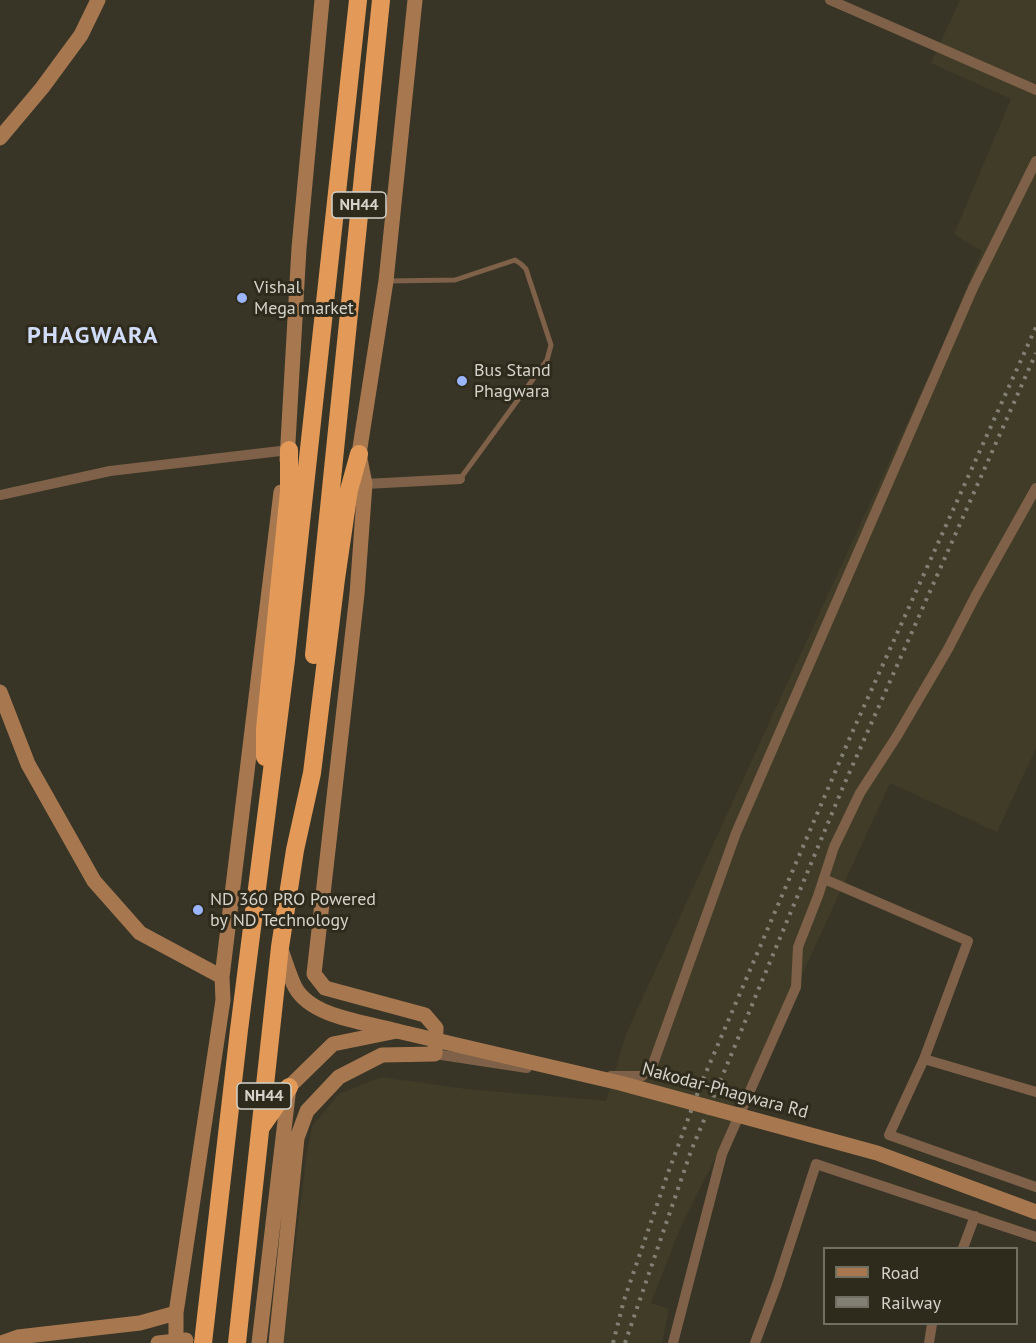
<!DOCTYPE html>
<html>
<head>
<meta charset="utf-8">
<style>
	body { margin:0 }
	#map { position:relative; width:1036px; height:1343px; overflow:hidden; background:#383527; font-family:"PT Sans",sans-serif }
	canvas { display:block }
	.legend { position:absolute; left:823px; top:1247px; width:195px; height:78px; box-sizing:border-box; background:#2e2b1d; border:2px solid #716e62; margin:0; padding:8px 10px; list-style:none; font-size:18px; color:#d5d3ca }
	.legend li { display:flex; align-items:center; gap:12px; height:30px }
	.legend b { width:30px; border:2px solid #716e62 }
</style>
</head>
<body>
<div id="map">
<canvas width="1036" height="1343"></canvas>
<ul class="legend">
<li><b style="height:8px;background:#a77850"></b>Road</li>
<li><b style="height:8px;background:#828074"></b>Railway</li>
</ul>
</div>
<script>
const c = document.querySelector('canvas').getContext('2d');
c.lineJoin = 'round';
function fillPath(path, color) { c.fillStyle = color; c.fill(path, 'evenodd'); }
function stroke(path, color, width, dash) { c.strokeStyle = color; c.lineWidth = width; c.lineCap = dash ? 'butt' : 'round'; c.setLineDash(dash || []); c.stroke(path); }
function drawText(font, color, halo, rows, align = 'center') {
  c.font = font + ' "PT Sans",sans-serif'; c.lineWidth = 6; c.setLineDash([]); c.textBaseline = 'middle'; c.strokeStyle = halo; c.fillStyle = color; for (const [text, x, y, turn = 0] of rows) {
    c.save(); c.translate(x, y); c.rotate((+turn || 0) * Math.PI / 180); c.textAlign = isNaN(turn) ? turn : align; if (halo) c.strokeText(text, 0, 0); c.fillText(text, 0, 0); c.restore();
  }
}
fillPath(new Path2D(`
	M960,0h76v748l-39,84 -107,-49 -142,310 -67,133 -30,77 18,6 -7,34h-379l23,-184 6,-33 27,-32 42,-17 85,12 140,12 20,-67 314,-683 42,-100 -28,-17 57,-135 -80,-36z`), '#413c27');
stroke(new Path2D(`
	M387,281l68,-1 60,-20 6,4 5,5 25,76 -4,15 -87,119`), '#7e6148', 5);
stroke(new Path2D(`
	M830,0l206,90
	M365,484l95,-5
	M0,495l110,-24 179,-21
	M824,879l144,62 -44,118
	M435,1054l92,14
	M611,1076h31l11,-12 83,-231 237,-545 63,-127
	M1036,1092l-112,-33 -35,76 147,52
	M963,1248l12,-32
	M673,1343l49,-189 74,-167 2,-40 20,-51 16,-49 26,-54 37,-57 51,-87 28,-54 60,-107
	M755,1343l22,-59 39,-120 220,73
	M929,1343l3,-19`), '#7e6148', 10);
stroke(new Path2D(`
	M0,138l42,-50 39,-53 17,-35
	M287,460l12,-212 23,-248
	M0,692l28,72 66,117 46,52 82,44
	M280,947c5,13 9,28 15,40 16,30 69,35 98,43
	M1,1343l17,-6 122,-14 36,-10
	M176,1343v-30l47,-313 -1,-23 59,-485
	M259,1343l30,-256 44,-43 64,-13
	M276,1343l21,-205 10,-27 32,-34 43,-22 53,-1 1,-26 -11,-13 -100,-27 -11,-14 43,-380 8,-110 -6,-30 27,-173 29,-281`), '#a77850', 15);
stroke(new Path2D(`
	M314,655l67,-655
	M265,757v-28l24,-237v-42
	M261,1127l28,-40
	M203,1343l36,-313 47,-370 72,-660
	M237,1343l43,-396 15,-97 17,-77 24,-194 13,-89 10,-36`), '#e39a59', 18);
stroke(new Path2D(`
	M613,1343l11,-43 44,-127 33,-89 150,-349 185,-408
	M625,1343l66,-192 152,-364 193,-434`), '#828074', 4, [3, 6]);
stroke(new Path2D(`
	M397,1031l223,52 257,70 159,59
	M158,1343l28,-3`), '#a77850', 15);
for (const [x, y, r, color] of [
	[242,298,6,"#9bb5fd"],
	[462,381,6,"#9bb5fd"],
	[198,910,6,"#9bb5fd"]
]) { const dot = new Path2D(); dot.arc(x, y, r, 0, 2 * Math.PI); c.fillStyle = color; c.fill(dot); stroke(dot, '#2e2b1d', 2); }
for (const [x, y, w] of [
	[359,205,54],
	[264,1096,54]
]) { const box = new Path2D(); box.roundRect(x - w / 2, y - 13, w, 26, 4.5); c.fillStyle = '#2e2b1d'; c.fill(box); stroke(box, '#d5d3ca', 1.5); }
drawText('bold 16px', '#d5d3ca', null, [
	["NH44",359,205],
	["NH44",264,1096]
]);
drawText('18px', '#d5d3ca', '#2e2b1d', [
	["Vishal",254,288],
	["Mega market",254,309],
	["Bus Stand",474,371],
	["Phagwara",474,392],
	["ND 360 PRO Powered",210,900],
	["by ND Technology",210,921]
], 'left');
drawText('18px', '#d5d3ca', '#2e2b1d', [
	["Nakodar-Phagwara Rd",725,1091,15]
]);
c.letterSpacing = '1.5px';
drawText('bold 24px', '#d1dcf8', '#2e2b1d', [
	["PHAGWARA",93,336]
]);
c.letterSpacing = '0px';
</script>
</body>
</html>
